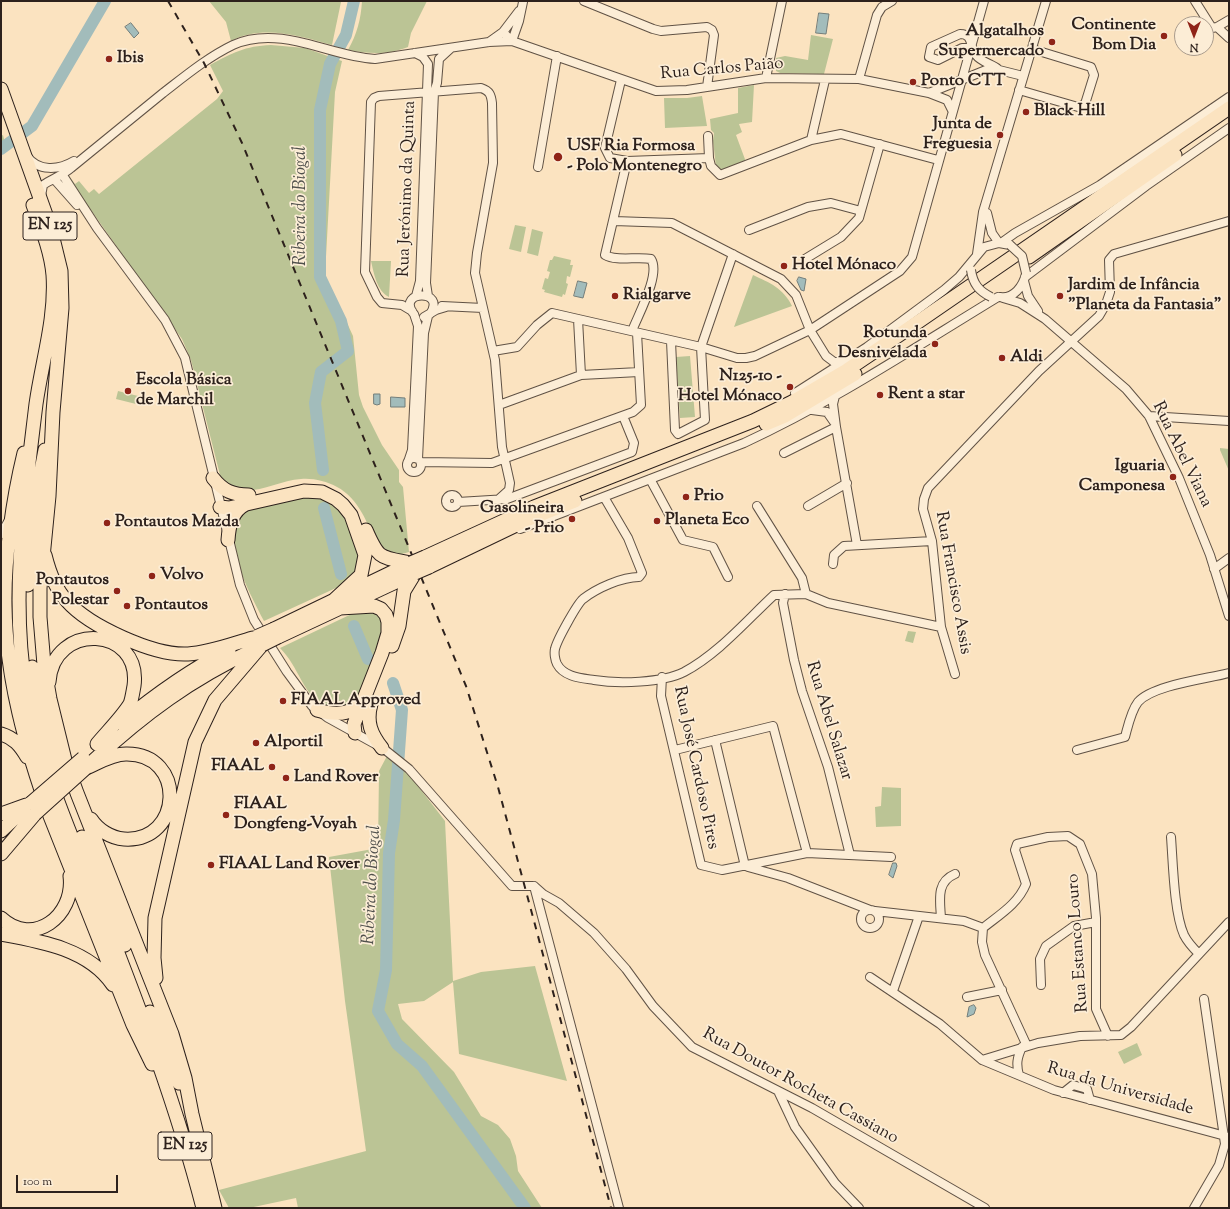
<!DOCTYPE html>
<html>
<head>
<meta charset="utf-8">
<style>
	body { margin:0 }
	#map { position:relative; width:1230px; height:1209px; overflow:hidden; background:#fbe3c0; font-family:"Sorts Mill Goudy",serif }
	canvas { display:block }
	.frame { position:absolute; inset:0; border:2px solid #2d211c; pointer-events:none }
	.north { position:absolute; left:1174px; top:16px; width:40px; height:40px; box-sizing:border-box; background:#fcedd6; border:1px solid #a99b8c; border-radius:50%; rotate:180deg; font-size:11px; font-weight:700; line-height:16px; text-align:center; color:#2d211c }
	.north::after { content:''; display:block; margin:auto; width:14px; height:18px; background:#8f2418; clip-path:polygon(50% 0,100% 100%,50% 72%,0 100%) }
	.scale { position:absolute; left:16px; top:1175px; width:102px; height:18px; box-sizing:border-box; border:2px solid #2d211c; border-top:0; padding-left:5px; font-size:12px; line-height:14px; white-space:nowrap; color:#2d211c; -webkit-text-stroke:3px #fcedd6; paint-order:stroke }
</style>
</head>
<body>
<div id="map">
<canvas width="1230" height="1209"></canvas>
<div class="frame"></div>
<div class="north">N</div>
<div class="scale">100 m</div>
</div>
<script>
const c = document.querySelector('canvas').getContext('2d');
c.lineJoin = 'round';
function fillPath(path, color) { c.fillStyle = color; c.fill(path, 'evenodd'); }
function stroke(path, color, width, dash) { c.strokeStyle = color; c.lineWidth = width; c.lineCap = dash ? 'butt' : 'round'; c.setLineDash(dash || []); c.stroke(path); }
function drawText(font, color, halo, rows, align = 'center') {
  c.font = font + ' "Sorts Mill Goudy",serif'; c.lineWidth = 3.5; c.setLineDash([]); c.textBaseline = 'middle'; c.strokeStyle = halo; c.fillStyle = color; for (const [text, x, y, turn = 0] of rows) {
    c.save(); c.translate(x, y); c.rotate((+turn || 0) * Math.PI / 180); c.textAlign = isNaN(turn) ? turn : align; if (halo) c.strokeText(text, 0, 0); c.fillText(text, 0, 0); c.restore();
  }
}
fillPath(new Path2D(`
	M209,1h132v1l-9,43c-31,-9 -70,-21 -101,-4l-5,-19z
	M362,1h65l-16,32 -3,14c-21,8 -37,7 -60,3 9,-16 13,-31 14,-49z
	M811,35l22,4 -9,35 -44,-1 -4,-2v-13l9,-2 23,4z
	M271,45l34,3 37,13 -7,31 -10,183 28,61 6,59 4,12 19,38 17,25v12l4,5 6,65c-32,11 -35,-19 -47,-39 -6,-11 -15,-21 -25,-26 -11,-6 -24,-9 -36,-8 -28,2 -58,25 -80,0l-30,-119 -9,-21 -113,-160v-3l6,8 4,-3 10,12 5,-4 5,5 118,-95 6,-8 -13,-26c22,-12 35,-19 61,-20z
	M754,85l-2,37 -13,2 3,8 -6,3 10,27 -24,10 -6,-6 -3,-25 1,-8 -3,-3 -1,-11 28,-6v-25z
	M702,96l5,30 -42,2 -1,-30h23z
	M3,135l4,16 -6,2v-17z
	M515,225l11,2 -5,25 -12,-3z
	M532,229l11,3 -5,24 -11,-3z
	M554,256l17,4 -1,5h3l-3,12 -3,-1 -1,7 2,1 -3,11 -2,-1 -1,3 -18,-5 1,-2 -3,-1 3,-11 3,1 2,-7 -3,-1 3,-11h2z
	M371,261h20l-2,36c-12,-6 -15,-23 -18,-36z
	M753,275c17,8 30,13 39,31l-58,21z
	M690,356l5,61 -15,1 -4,-61z
	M118,391l20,5 -2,8 -20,-5z
	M1220,448l9,1v22l-9,-21z
	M314,495l12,5 18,15 16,37 -1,16 -10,14 -85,39c-15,-30 -46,-82 -18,-112z
	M370,609l12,8 1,14 -22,66 -7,8 -28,4c-24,-16 -27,-42 -46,-61l80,-38z
	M908,631l8,1 -3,11 -8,-2z
	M387,756l24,21 34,44 8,160 28,-9 54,-6 32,115 -108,-27 -6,-72 -29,19 -26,3 4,15 52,53 27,44 17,9 12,14 6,17 2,15 24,37h-244l-2,-10 -47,10h-20l-10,-18 147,-39 -21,-150 -16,-144 49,-9 1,-77z
	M882,787l19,1v38l-25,1 -1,-20 6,-1z
	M1137,1043l5,12 -18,9 -6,-12z`), '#bbc495');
const water = new Path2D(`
	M819,13l10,1 -3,20 -10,-1z
	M131,23l8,10 -5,5 -9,-11z
	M799,277l7,2 -2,12 -3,-1 -4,-9z
	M578,281l9,2 -4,15 -9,-2z
	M374,394h6v10l-3,1 -3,-1z
	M391,397l14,1v9h-14z
	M893,863h3l1,3 -4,12 -4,-3z
	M974,1005l2,3 -2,6 -7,3 2,-10z`);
fillPath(water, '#a2bcbb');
stroke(water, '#737e7b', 1);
stroke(new Path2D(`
	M1,149l31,-23 73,-125
	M323,470l-8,-67 6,-31 27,-21 -7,-30 -21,-44v-167l10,-46 16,-29 8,-34
	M324,508l17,66
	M354,626l14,33
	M393,683l9,27 -8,110 -5,33 -3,117 -8,41 19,33 25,22 103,142`), '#a2bcbb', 12);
const street = new Path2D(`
	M584,1l69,28 8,2 46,-4 5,3 2,5 -7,52
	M1195,1l17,27 5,-1 12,11
	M1217,27l12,-7
	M503,32l9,9 144,50 31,-1 79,-12 93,1 70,14 62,-25 32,8
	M489,42l14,-10 16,-21
	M970,48h-8l-24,12 -9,-3 2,-10 29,-13c14,0 9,13 16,21 5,7 16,9 22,14
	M415,53l8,4 5,7 -8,217 -4,15
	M766,78l16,-77
	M859,79l18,-64 5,-8 10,-6
	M621,80l-16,68 5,10 17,3 -22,94c12,7 32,1 46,4 10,15 -13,56 -19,72
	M1019,90l59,17 7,-3 9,-29 -3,-8 -59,-18
	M929,93l18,7 5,10
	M708,136l1,22
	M811,140l14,-60
	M27,156c11,16 32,14 47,5
	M627,161l82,-3 2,8 9,9 91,-35 30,-6 97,26
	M538,167l19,-111
	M62,174l35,54 68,92 20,38 55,227 14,35 33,52 25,34 16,12 56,31 25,20 103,117h22
	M54,179l23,26
	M41,196l2,-11c9,-6 20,-10 28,-17 31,-25 61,-50 92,-75 22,-17 45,-36 70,-48 11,-5 23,-7 35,-7 37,0 71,19 107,21l114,-17 23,-1 7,-20 4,-19
	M987,213l5,20 7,10
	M614,221l58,2 109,56 15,16 14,35 16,26 8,6h10
	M749,230l59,-23 23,-4 30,8
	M1001,243l14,-10 85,-48 129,-88
	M977,254l6,-42 63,-211
	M805,259l36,-22 18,-19 21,-74
	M1025,277l121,-91 83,-58
	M1024,281l4,15 10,15
	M428,296l-2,-13 8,-191 3,-9 2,-24 12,-11
	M1000,297c14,2 23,-11 26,-23
	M1003,298l17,5 25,16 81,70 23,27 30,62 31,77 19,61
	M442,306l41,2
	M412,311l-10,-6 -20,-2 -5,-6 -12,-25 6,-170 3,-4 5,-2 102,-8c9,3 10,7 11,15l1,60 -16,90 -2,20 20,87 7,87 8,36 -1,7 -10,9
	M413,313c-16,-23 34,-24 17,1
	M424,317l12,-7 10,-3
	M578,319l3,56
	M671,341l4,89 3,4 27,-14 -4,-73 32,-93
	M493,351l24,-4 20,-22 15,-12 149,34 36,11h9l9,-2 55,-26 90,-59 12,-14 72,-256
	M795,393l72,-46 77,-57 15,-13 25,-30 15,-4 11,2
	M835,396l-2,8 3,23 21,118
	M499,405l82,-30 58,-3
	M812,410l15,2 7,10
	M1149,416l80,5
	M784,453l52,-26
	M407 465a7 7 0 1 1 14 0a7 7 0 1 1-14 0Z
	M418,459l6,-126 4,-17
	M408,462l4,-12 6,-124 -4,-12
	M421,462l71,1 141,-51 8,-7 -4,-72
	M650,479l33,61 30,7 15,30
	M446 501a6 6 0 1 1 12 0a6 6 0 1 1-12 0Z
	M604,497l24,41 14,35 -3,4c-17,0 -42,11 -56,22 -6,5 -26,41 -28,50 -1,4 0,11 2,15 7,13 24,14 37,16 24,4 68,3 90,-8 34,-18 62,-51 90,-77l32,-1
	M458,502l49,-3 125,-47 2,-9 -11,-27
	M757,506l45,72 4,16 22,9 113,24
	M808,506l39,-23
	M520,529l224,-86c89,-41 170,-95 254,-146
	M1,534l8,-14
	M833,564l1,-9 10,-9 88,-5
	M1214,569l15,-11
	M785,594l-2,9 11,57 8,31 26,76 22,88
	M955,674l-14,-47 -9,-86 -9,-32 1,-10 4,-11 111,-117 60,-55 7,-12 4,-12 -1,-32 5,-6 115,-33
	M662,677l-1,19 40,169 21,5 85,-17 84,4
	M715,740l30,126
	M675,750l98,-24 34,127
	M1077,750l48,-13c3,-11 6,-26 13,-35 15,-17 68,-23 91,-29
	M1171,837c2,26 3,76 13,98 4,8 9,13 15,19
	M748,867l40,11 82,32
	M534,886l9,8 16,9 35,30 32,36 27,37 39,41 120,61 173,100
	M534,886l85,322
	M861 919a9 9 0 1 1 18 0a9 9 0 1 1-18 0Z
	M875,911l89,10 19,7
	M941,918c-1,-18 -5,-36 14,-44
	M870,977l70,47 42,36 72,30 175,47
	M1041,985l-1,-26 6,-13 28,-20 22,-4
	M893,991l26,-75
	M967,997l35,-7
	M1027,1046l-42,-91 -3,-13 1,-14c16,-13 35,-24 43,-44l-11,-34 2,-6 31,-7 20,-1 12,8 12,30 4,44v91l12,27
	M982,1060l56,-17 42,-7 41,-1 10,-8 98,-105
	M1019,1075c-3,-11 -2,-17 3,-28
	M779,1093l16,34 40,56 24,25
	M1063,1093l10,-8 14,4 3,11
	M1194,1208l25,-43 6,-21 -21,-145`);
const primary = new Path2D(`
	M1,89l49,137 11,45 1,37 -9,104 -4,84 -9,92v29l4,48 6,34 15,61 12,33 95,241 13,44 7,36 23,94
	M33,205c8,22 18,46 20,70 3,43 -11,86 -17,129 -11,92 -26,194 -10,286 14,77 47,150 76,222 38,97 75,195 101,296
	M1029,257l146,-102
	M766,424l19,-8 70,-42
	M24,453c-11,45 -20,107 -19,153 1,72 21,143 45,210l83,209 19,39
	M213,478c10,13 20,17 36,17
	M220,507l9,1 75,-17 18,1 14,7 7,6 8,10 14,40 -4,20 -27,25
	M366,530c13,30 14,27 45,33
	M228,540c1,-15 4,-29 18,-36
	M45,555c4,16 10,34 22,46 22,25 87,55 121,53 21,-1 44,-10 65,-16
	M425,557l109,-50 219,-86 39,-19 55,-32 52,-35 330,-227
	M429,567l100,-48 46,-18
	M28,585l11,-104 6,-31
	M340,608l34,-2 7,3 5,6 2,7v11l-6,20 -28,71 1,9
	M274,629l137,-66
	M278,637l137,-64
	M392,646l7,-20 5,-35 11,-18
	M32,667l14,67 17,53
	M49,682c4,-61 93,-56 85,4 -1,5 -2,13 -4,18 -8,13 -23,28 -33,40
	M371,704c-5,18 0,30 11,44
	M317,710c17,5 36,6 46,-10
	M121,723c34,-28 69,-53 108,-73
	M1,734c13,4 19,11 26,23
	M93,761c52,-48 97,-81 162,-112
	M86,768c12,-5 26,-14 40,-14 61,-1 57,89 -2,85 -13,-1 -26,-9 -33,-20
	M1,814l25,-9
	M1,831l30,-28
	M82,837l43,108
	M1,854l34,-40
	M1,918c32,30 74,-2 69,-42
	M1,934c39,7 88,15 112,51
	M156,978l-2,-20 1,-40 40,-176 20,-42 47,-55
	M150,1012l29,71`);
stroke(street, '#605245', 10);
stroke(primary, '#2d211c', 15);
stroke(street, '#fcedd6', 8);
stroke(primary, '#fbe3c0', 13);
stroke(new Path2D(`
	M168,1l36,62 38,80 224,543 32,101 113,421`), '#2d211c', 2, [7, 7]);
const streetBridge = new Path2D(`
	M1010,245l12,11 4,17
	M971,270c2,14 8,21 20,27`);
const primaryBridge = new Path2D(`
	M411,563l14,-6
	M415,573l14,-6
	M258,636l16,-7
	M262,645l16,-8
	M31,803l52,-45
	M35,814l51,-46`);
stroke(streetBridge, '#605245', 10, []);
stroke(primaryBridge, '#2d211c', 15, []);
stroke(streetBridge, '#fcedd6', 8);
stroke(primaryBridge, '#fbe3c0', 13);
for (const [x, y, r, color] of [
	[1164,36,4,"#8f2418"],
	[1052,42,4,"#8f2418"],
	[109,59,4,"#8f2418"],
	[913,82,4,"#8f2418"],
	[1026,112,4,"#8f2418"],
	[1000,135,4,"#8f2418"],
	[558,157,5,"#8f2418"],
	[784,266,4,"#8f2418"],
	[615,296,4,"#8f2418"],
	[1060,296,4,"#8f2418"],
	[935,344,4,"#8f2418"],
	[1002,358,4,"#8f2418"],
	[790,387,4,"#8f2418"],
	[128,391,4,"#8f2418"],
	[880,395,4,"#8f2418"],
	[1173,477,4,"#8f2418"],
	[686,497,4,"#8f2418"],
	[572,519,4,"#8f2418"],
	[657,521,4,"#8f2418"],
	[107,523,4,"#8f2418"],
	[152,576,4,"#8f2418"],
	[117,591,4,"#8f2418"],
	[127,606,4,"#8f2418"],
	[283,701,4,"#8f2418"],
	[256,743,4,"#8f2418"],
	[272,767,4,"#8f2418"],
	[286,778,4,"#8f2418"],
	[226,815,4,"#8f2418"],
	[211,865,4,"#8f2418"]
]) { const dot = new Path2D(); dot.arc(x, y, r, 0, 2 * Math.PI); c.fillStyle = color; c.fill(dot); stroke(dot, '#fcedd6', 1.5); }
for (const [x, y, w] of [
	[50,226,54],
	[185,1146,54]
]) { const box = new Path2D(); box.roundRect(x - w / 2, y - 14, w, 28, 3); c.fillStyle = '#fcedd6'; c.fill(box); stroke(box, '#2d211c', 1); }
drawText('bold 16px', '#2d211c', null, [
	["EN 125",50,226],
	["EN 125",185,1146]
]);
drawText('bold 17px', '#2d211c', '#fcedd6', [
	["Continente",1156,26,"right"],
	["Bom Dia",1156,46,"right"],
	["Algatalhos",1044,32,"right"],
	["Supermercado",1044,52,"right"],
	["Ibis",117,59],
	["Ponto CTT",921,82],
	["Black Hill",1034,112],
	["Junta de",992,125,"right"],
	["Freguesia",992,145,"right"],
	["USF Ria Formosa",567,147],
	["- Polo Montenegro",567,167],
	["Hotel Mónaco",792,266],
	["Jardim de Infância",1068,286],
	["\"Planeta da Fantasia\"",1068,306],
	["Rialgarve",623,296],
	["Rotunda",927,334,"right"],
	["Desnivelada",927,354,"right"],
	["Aldi",1010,358],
	["N125-10 -",782,377,"right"],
	["Hotel Mónaco",782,397,"right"],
	["Escola Básica",136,381],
	["de Marchil",136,401],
	["Rent a star",888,395],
	["Iguaria",1165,467,"right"],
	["Camponesa",1165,487,"right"],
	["Prio",694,497],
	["Gasolineira",564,509,"right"],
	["- Prio",564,529,"right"],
	["Planeta Eco",665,521],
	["Pontautos Mazda",115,523],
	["Volvo",160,576],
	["Pontautos",109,581,"right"],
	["Polestar",109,601,"right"],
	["Pontautos",135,606],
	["FIAAL Approved",291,701],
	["Alportil",264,743],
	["FIAAL",264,767,"right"],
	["Land Rover",294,778],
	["FIAAL",234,805],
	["Dongfeng-Voyah",234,825],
	["FIAAL Land Rover",219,865]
], 'left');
drawText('17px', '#2d211c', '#fcedd6', [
	["Rua Carlos Paião",722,70,-5],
	["Rua Jerónimo da Quinta",408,189,-88],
	["Rua Abel Viana",1181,455,64],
	["Rua Francisco Assis",952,583,80],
	["Rua Abel Salazar",828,721,73],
	["Rua José Cardoso Pires",695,768,78],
	["Rua Estanco Louro",1079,943,-94],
	["Rua Doutor Rocheta Cassiano",800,1087,29],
	["Rua da Universidade",1120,1090,16]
]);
drawText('italic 18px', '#50504c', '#fcedd6', [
	["Ribeira do Biogal",302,206,-90],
	["Ribeira do Biogal",373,885,-87]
]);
</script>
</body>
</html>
